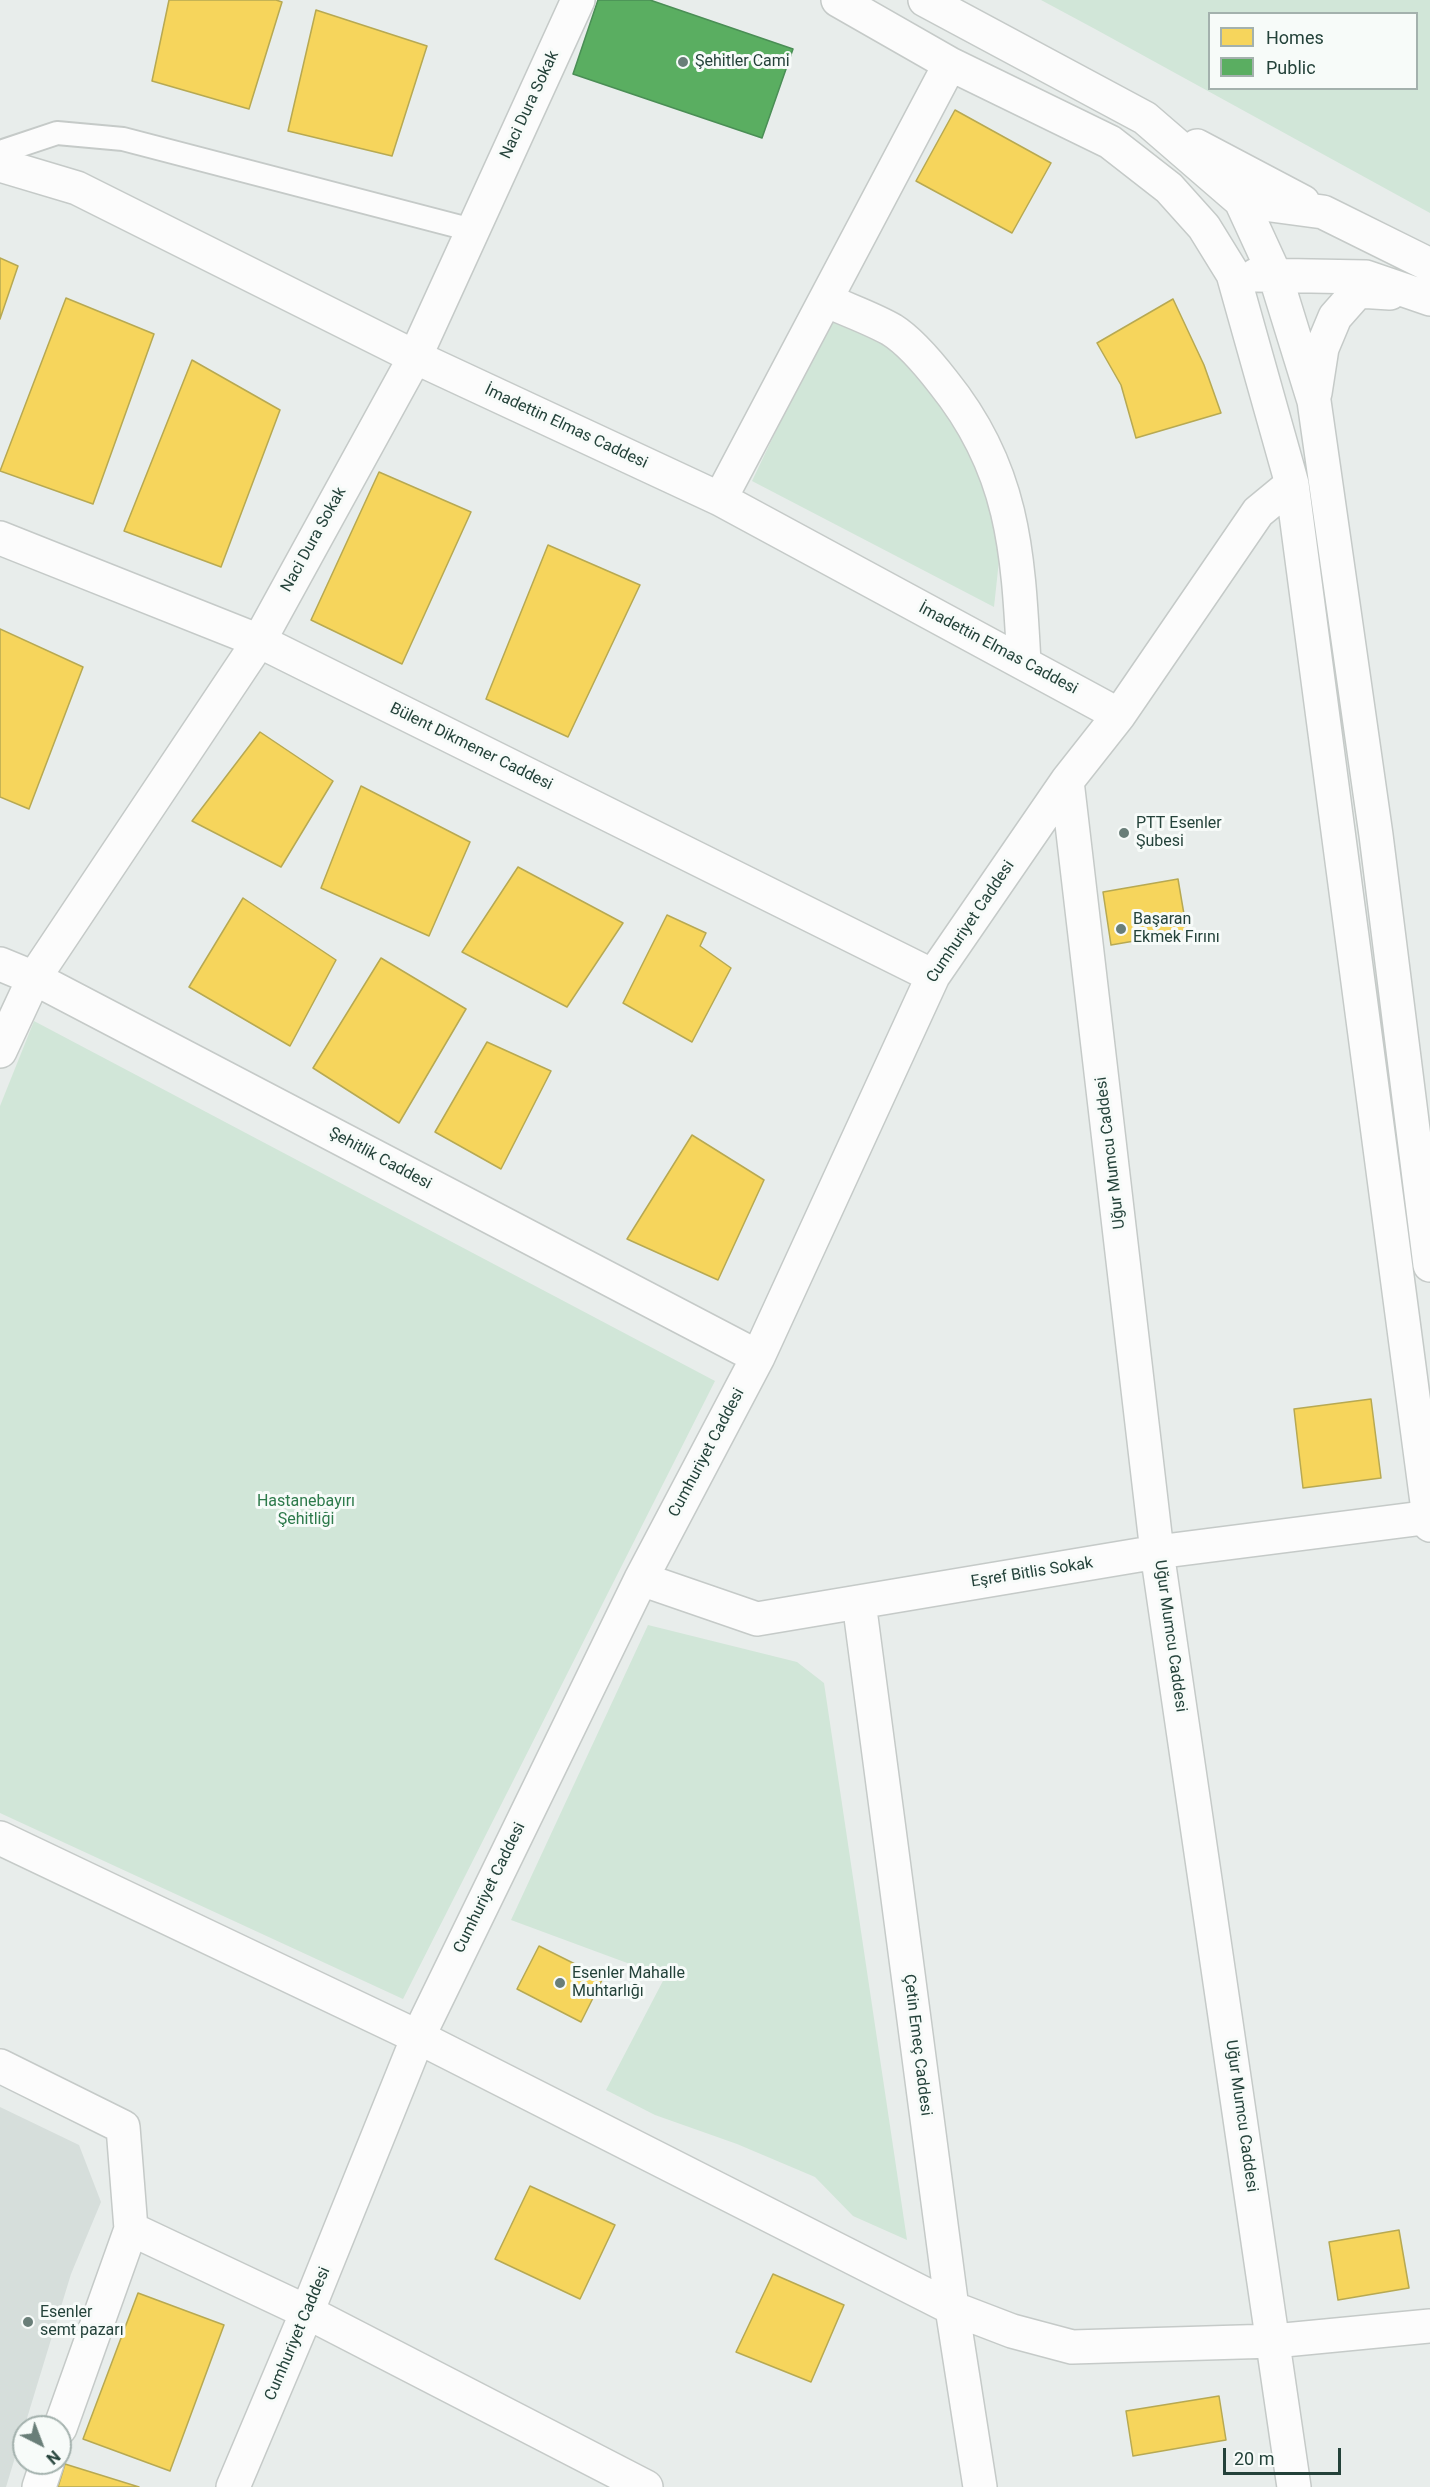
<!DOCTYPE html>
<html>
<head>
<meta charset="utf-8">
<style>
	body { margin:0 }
	#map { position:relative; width:1430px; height:2487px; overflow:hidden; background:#e8edeb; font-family:Roboto,sans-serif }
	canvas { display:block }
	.legend { position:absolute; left:1208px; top:12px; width:210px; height:78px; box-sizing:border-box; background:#f7fbf9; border:2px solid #a3b1ad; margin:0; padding:8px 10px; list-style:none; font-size:18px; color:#24423a }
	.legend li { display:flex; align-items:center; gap:12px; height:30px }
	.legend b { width:30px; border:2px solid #a3b1ad }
	.north { position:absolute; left:12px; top:2415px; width:60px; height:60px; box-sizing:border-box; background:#f7fbf9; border:2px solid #a3b1ad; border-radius:50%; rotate:138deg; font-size:16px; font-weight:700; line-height:24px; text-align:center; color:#24423a }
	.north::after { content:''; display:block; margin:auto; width:21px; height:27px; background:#697e78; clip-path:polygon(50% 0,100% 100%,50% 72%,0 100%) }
	.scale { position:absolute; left:1223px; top:2448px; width:118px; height:27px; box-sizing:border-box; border:3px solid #24423a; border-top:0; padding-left:8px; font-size:18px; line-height:21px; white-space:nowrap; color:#24423a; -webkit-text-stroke:4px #f7fbf9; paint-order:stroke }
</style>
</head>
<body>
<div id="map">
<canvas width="1430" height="2487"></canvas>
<ul class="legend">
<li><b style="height:16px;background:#f6d55c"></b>Homes</li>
<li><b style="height:16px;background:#5aae61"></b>Public</li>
</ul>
<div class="north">N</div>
<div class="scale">20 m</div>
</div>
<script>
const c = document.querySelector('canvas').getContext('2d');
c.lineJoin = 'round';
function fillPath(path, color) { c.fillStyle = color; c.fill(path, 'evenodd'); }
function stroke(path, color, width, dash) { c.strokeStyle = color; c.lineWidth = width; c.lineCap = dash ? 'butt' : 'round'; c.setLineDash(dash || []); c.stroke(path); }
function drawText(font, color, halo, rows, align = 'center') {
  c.font = font + ' Roboto,sans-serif'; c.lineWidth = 6; c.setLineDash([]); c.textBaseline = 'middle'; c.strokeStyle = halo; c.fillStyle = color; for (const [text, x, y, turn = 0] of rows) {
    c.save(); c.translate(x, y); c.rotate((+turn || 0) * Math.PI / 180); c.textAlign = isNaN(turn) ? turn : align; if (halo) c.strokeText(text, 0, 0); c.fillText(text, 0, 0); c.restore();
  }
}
fillPath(new Path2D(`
	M0,2107l79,38 22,57 -30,72 -65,213h-6z`), '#d6dedb');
fillPath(new Path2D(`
	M1041,0h389v213l-335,-184zM1210,14h206v74h-206z
	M830,318l60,29 51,59 46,65 14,71 -7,65 -242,-126z
	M34,1021l681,360 -312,618 -403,-186v-707z
	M648,1625l149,37 27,21 83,557 -54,-24 -38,-39 -78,-33 -82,-29 -49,-25 59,-113 -154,-57z`), '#d1e6d8');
const homes = new Path2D(`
	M169,0h107l6,2 -33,107 -97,-28z
	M316,10l111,36 -35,110 -104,-25z
	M955,110l96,53 -39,70 -96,-52z
	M0,258l18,8 -18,53z
	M66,298l88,36 -61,170 -93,-33z
	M1173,299l31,66 17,48 -85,25 -15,-53 -24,-42z
	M192,360l88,50 -59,157 -97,-36z
	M379,472l92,40 -69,152 -91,-44z
	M548,545l92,40 -72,152 -82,-38z
	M0,629l83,38 -54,142 -29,-12z
	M260,732l73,49 -52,86 -89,-46z
	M361,786l109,56 -41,94 -108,-48z
	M518,867l105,56 -56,84 -105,-55z
	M1178,879l9,53 -76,13 -8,-53z
	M243,898l93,62 -46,86 -101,-59z
	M667,915l39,18 -6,13 31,22 -39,74 -69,-39z
	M381,958l85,51 -67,114 -86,-55z
	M487,1042l64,29 -50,98 -66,-37z
	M692,1135l72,45 -46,100 -91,-41z
	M1371,1399l10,79 -78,10 -9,-79z
	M539,1946l64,32 -22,44 -64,-33z
	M530,2186l85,39 -35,74 -85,-40z
	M1399,2230l10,58 -71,12 -9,-58z
	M773,2274l71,31 -33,77 -75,-30z
	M138,2293l86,32 -54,146 -87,-32z
	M1219,2396l7,44 -93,16 -7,-45z
	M65,2464l74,23h-81z`);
fillPath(homes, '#f6d55c');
stroke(homes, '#b7a952', 1.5);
const public = new Path2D(`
	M598,0h52l143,49 -31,89 -189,-64z`);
fillPath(public, '#5aae61');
stroke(public, '#4a8e55', 1.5);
const lane = new Path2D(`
	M0,152l57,-19 66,6 349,91`);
const street = new Path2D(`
	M838,0l112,64 160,78 59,46 35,39 29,47 59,210 138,1041
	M925,0l220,118 96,83 34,74 39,126 62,434 54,430
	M1197,146l106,56
	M0,165l77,23 338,169 305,142 399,216
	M1241,201l82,11 107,53
	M1256,275l110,2 64,22
	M826,300c21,10 45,18 66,30 19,12 37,34 51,52 72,89 75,172 81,281
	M1315,393l7,-45 13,-31 23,-26 32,2
	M720,499l230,-435
	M0,538l259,103 674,335
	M1067,781l90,771 137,935
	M0,964l34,14 724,379
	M0,1051l34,-73 225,-337 156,-284 163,-357
	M641,1579l116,40 400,-67 273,-35
	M859,1602l93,706 28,179
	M0,1838l418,199 534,271 60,23 60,16 202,-6 156,-15
	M0,2066l123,61 8,102 -71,199
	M131,2229l176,83 339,175
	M39,2487l8,-24
	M233,2487l74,-175 111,-275 223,-458 117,-222 175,-381 134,-195 52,-66 139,-203 34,-28`);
stroke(lane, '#c5cac8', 26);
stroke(street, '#c5cac8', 36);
stroke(lane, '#fcfcfc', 22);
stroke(street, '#fcfcfc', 33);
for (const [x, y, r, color] of [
	[683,62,6,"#697e78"],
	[1124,833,6,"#697e78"],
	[1121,929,6,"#697e78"],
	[560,1983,6,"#697e78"],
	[28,2322,6,"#697e78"]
]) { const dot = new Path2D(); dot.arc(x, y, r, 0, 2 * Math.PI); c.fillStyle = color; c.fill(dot); stroke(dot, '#f7fbf9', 2); }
drawText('16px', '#24423a', '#f7fbf9', [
	["Şehitler Cami",695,62],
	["PTT Esenler",1136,824],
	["Şubesi",1136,842],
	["Başaran",1133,920],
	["Ekmek Fırını",1133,938],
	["Esenler Mahalle",572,1974],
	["Muhtarlığı",572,1992],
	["Esenler",40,2313],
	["semt pazarı",40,2331]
], 'left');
drawText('16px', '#24423a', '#f7fbf9', [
	["Naci Dura Sokak",530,105,-65],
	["İmadettin Elmas Caddesi",566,427,25],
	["Naci Dura Sokak",314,540,-61],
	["İmadettin Elmas Caddesi",998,649,28],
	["Bülent Dikmener Caddesi",471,747,26],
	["Cumhuriyet Caddesi",971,922,-56],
	["Uğur Mumcu Caddesi",1111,1153,-97],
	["Şehitlik Caddesi",380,1159,28],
	["Cumhuriyet Caddesi",707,1453,-62],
	["Eşref Bitlis Sokak",1032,1573,-9],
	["Uğur Mumcu Caddesi",1170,1636,82],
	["Cumhuriyet Caddesi",490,1888,-64],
	["Çetin Emeç Caddesi",917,2045,83],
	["Uğur Mumcu Caddesi",1241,2116,82],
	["Cumhuriyet Caddesi",298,2334,-67]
]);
drawText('16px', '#2d7a4b', '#f7fbf9', [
	["Hastanebayırı",306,1502],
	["Şehitliği",306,1520]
]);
</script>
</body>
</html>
